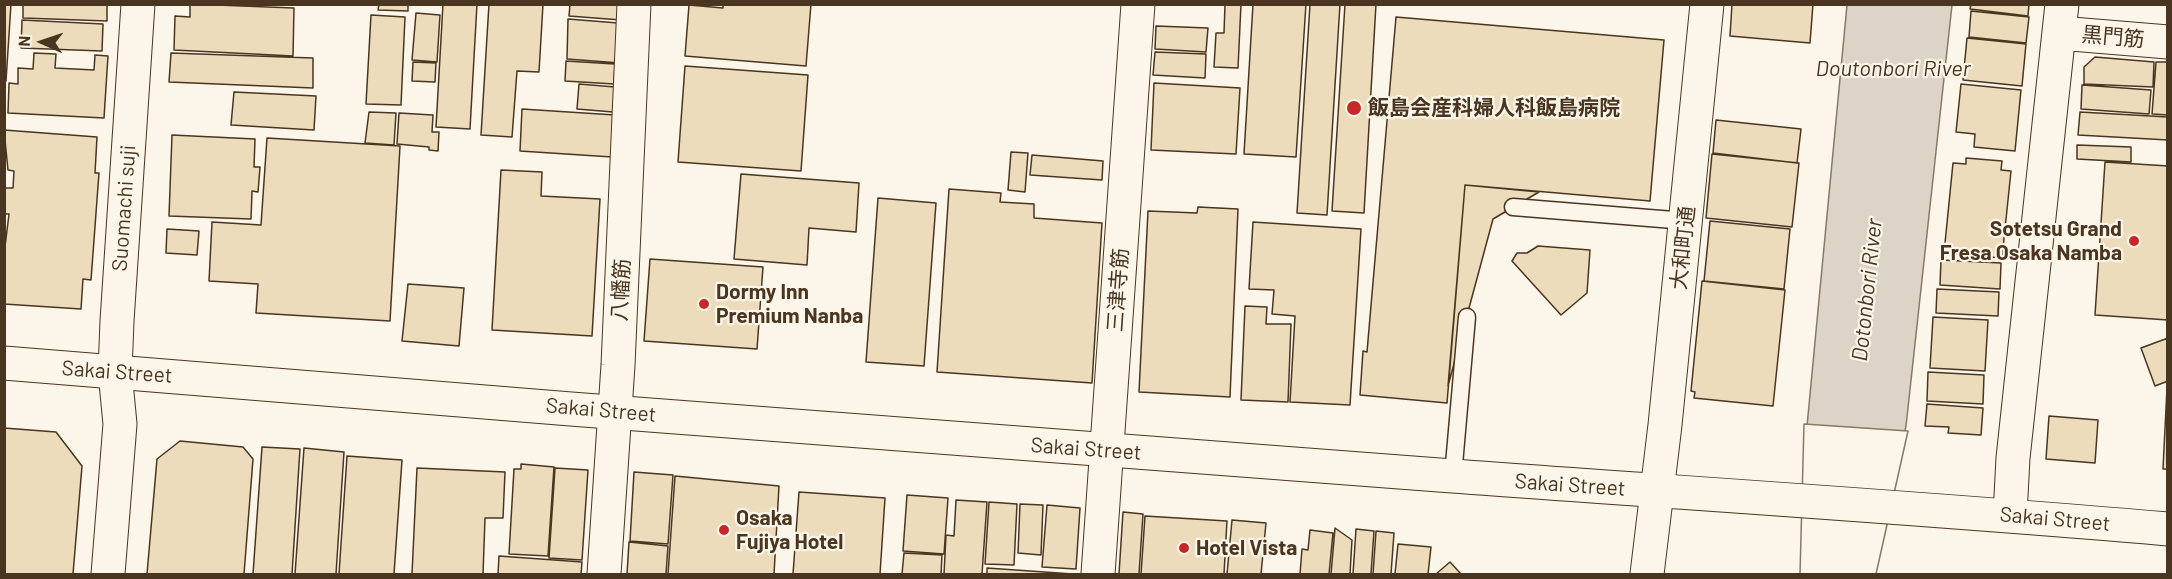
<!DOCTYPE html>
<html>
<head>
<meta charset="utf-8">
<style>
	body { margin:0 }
	#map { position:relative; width:2172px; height:579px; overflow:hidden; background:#fbf6e9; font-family:Barlow,sans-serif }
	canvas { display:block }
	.frame { position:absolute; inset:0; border:6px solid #4a3520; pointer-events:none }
	.north { position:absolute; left:12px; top:12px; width:60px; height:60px; -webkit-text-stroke:4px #fbf6e9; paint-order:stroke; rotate:273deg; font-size:16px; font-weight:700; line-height:24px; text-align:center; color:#4a3520 }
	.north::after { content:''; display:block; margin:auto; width:21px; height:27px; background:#4a3520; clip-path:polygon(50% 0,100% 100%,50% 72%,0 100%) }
</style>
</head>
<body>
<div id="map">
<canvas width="2172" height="579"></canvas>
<div class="frame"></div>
<div class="north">N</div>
</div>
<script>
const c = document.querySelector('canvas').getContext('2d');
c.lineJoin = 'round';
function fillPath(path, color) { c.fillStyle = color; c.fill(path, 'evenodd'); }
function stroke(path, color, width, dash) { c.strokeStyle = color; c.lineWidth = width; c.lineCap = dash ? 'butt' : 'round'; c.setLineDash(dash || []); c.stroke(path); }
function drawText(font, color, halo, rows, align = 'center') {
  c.font = font + ' Barlow,"Noto Sans JP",sans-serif'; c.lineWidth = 4.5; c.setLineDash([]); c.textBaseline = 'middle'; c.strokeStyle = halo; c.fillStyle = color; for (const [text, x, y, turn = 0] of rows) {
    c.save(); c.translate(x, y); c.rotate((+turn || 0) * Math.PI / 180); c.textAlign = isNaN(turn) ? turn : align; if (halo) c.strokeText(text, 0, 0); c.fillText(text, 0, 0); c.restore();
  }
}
const water = new Path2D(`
	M1847,5h105l-46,421 -33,148h-70l4,-148z`);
fillPath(water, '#dcd4c6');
stroke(water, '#887966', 1.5);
const pier = new Path2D(`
	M1804,424l104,7 -32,143h-76z`);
fillPath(pier, '#fbf6e9');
stroke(pier, '#887966', 1.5);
const building = new Path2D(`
	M4,4h7l-5,77h-2z
	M23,4h84v17l-84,-3z
	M190,4l104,4 -1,48 -119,-6 1,-34 15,1z
	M379,4h29v7l-30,-1z
	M443,4h34l-7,125 -34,-2z
	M489,4h54l-4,68 -22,-1 -5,66 -31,-2z
	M570,4h52l-1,16 -52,-4z
	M723,4h88l-5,62 -121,-10 4,-51 34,3z
	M1225,4h16l-3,64 -24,-1 2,-34h8z
	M1253,4h53l-10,153 -52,-3z
	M1310,4h30l-13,211 -30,-2z
	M1345,4h31l-12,209 -32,-2z
	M1732,4h81l-3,39 -80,-7z
	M1971,4h58l-1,12 -58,-7z
	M1971,11l58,6 -3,26 -57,-6z
	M416,13l24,2 -3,47 -25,-2z
	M371,15l34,2 -4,88 -35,-1z
	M1396,17l268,23 -14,161 -185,-16 -18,218 -87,-8 3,-44 4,1z
	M568,19l50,4 2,40 -53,-4z
	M22,20l81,4 -1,27 -81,-3z
	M1156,26l52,2 -2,24 -51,-3z
	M1967,38l59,6 -4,42 -59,-6z
	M1155,52l51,2 -1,24 -52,-3z
	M34,53l22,1 -1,14 39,2 1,-15 13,1 -4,62 -96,-5 1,-30 9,1v-16l15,1z
	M171,53l142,5v30l-144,-6z
	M2095,57l59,5 -1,25 -69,-3v-17z
	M566,61l49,3 -1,20 -49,-3z
	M413,62l23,1 -1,19 -23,-1z
	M2156,62h12v53l-16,-1z
	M685,66l123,9 -7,96 -123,-9z
	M1154,83l86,5 -4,66 -85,-4z
	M579,84l36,3 -2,25 -36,-3z
	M1961,84l60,6 -6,61 -41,-4 1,-13 -19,-2z
	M2082,85l69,5 -2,24 -68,-5z
	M234,92l82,4 -2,34 -83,-5z
	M522,109l93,6 -3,42 -92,-6z
	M369,112l27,1 -2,32 -29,-2z
	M2080,112l88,5v23l-90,-5z
	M399,113l34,2 -1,17h7l-1,19 -9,-1v-3l-32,-3z
	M1716,120l85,9 -4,34 -84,-10z
	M4,130l93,7 -2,36h4l-8,107 -8,-1 -2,30 -77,-5v-49l5,-41h-5v-14l1,-12h8l1,-17 -6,-1z
	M172,135l83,4 -1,28h6l-2,25 -6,-1 -1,28 -82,-3z
	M267,138l133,8 -10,175 -134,-8 2,-29 -49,-3 3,-59 49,3z
	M2077,145l54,2v15l-54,-3z
	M1011,152l17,1 -3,39 -17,-2z
	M1712,154l87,9 -7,64 -86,-9z
	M1032,155l71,6 -1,19 -72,-5z
	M1966,158l36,3 -1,9 10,1 -9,87 -58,-5 9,-90 13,1z
	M2105,162l63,4v154l-73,-5z
	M501,170l41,2 -1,24 59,3 -8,137 -100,-6z
	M741,174l118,9 -3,49 -47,-4 -2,37 -73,-6z
	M1465,185l74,7 -46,27 -45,167z
	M949,189l52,4 -1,9 34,2v14l68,5 -10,160 -155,-11z
	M878,198l58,5 -12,163 -58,-4z
	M1198,207l40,2 -8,188 -91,-5 9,-181 49,2z
	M1710,221l80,8 -6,60 -80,-8z
	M1253,222l108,7 -11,176 -60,-3 5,-86 -23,-2 2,-24 -25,-1z
	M167,229l32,2 -2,24 -31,-2z
	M1538,246l52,4 -3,43 -26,22 -49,-54 5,-8h10z
	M650,259l113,8 -6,82 -113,-8z
	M1941,260l60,3 -1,26 -60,-4z
	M1702,281l83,9 -12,116 -79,-8 1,-6 -4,-1z
	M408,284l56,4 -5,58 -57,-5z
	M1937,289l62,3 -1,24 -62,-3z
	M1245,306l22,1 -1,17h25l-3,78 -47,-2z
	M1933,317l55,3 -3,51 -55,-3z
	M2168,338v43l-13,5 -14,-38z
	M1928,372l56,3 -1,29 -56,-3z
	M2167,388h1v81h-5z
	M1927,404l56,4 -2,27 -33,-2 1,-6 -24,-1z
	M2049,416l49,4 -3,43 -49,-4z
	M4,428l52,4 26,34 -9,108h-69z
	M180,441l63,6 10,12 -9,115h-97l10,-115z
	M262,447l38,2 -8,125h-39z
	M304,448l40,4 -8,122h-41z
	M347,456l55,4 -8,114h-55z
	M521,464l33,3 -6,89 -39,-2 5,-85h7z
	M417,468l88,4 -2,46h-18l-2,56h-71z
	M555,468l33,2 -6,90 -33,-2z
	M634,472l39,3 -5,69 -38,-3z
	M675,476l104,10 -5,88h-106z
	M799,492l86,6 -5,76h-87z
	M907,495l41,3 -4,56 -41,-3z
	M956,500l31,2 -5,72h-38l2,-39 8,1z
	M989,502l28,2 -3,61 -29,-1z
	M1020,504l23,1 -2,50 -23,-2z
	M1047,505l33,3 -4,61 -34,-2z
	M1123,512l20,2 -4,60h-20z
	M1145,516l82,5 -3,53h-83z
	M1232,520l34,3 -5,51h-34z
	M1335,528l17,12 -2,34h-19z
	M1356,529l18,2 -3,43h-18z
	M1310,530l23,3 -4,41h-29l2,-25 6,1z
	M1376,531l18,2 -3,41h-18z
	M629,542l39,4 -2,28h-39z
	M1398,544l33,3 -3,27h-33z
	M904,553l38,2 -1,19h-39z
	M499,556l83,6 -1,12h-83z
	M1450,562l11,12h-25z
	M987,568l86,6h-86z`);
fillPath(building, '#ecdcbc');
stroke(building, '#4a3520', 1.5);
const service = new Path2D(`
	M1513,207l173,14
	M1453,476l14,-159`);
const minor = new Path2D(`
	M2059,33l109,9
	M2010,515l3,-57 49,-454
	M108,574l12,-150 -5,-52 2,-51 21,-317
	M604,574l14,-209 16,-361
	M1098,574l40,-570
	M1647,574l18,-149 42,-421`);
const secondary = new Path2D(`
	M4,363c478,40 957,77 1435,112 243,18 486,33 729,54`);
stroke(service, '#4a3520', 19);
stroke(minor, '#4a3520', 35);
stroke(secondary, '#4a3520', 35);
stroke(service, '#fbf6e9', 16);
stroke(minor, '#fbf6e9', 33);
stroke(secondary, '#fbf6e9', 33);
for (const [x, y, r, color] of [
	[1354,108,8,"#c62828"],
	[2134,241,6,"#c62828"],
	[704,304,6,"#c62828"],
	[724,530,6,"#c62828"],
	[1184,548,6,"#c62828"]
]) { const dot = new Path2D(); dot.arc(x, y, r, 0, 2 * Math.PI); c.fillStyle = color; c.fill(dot); stroke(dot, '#fbf6e9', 2); }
drawText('21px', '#4a3520', '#fbf6e9', [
	["黒門筋",2113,37,5],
	["Suomachi suji",124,208,-86],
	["大和町通",1683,248,-84],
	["八幡筋",621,290,-87],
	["三津寺筋",1118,290,-86],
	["Sakai Street",117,372,4],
	["Sakai Street",601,410,5],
	["Sakai Street",1086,449,4],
	["Sakai Street",1570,485,4],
	["Sakai Street",2055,519,5]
]);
drawText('bold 21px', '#4a3520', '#fbf6e9', [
	["飯島会産科婦人科飯島病院",1368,108],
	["Sotetsu Grand",2122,229,"right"],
	["Fresa Osaka Namba",2122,253,"right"],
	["Dormy Inn",716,292],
	["Premium Nanba",716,316],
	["Osaka",736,518],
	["Fujiya Hotel",736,542],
	["Hotel Vista",1196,548]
], 'left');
drawText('italic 22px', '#4a3520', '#fbf6e9', [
	["Doutonbori River",1893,69],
	["Dotonbori River",1867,290,-84]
]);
</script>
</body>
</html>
